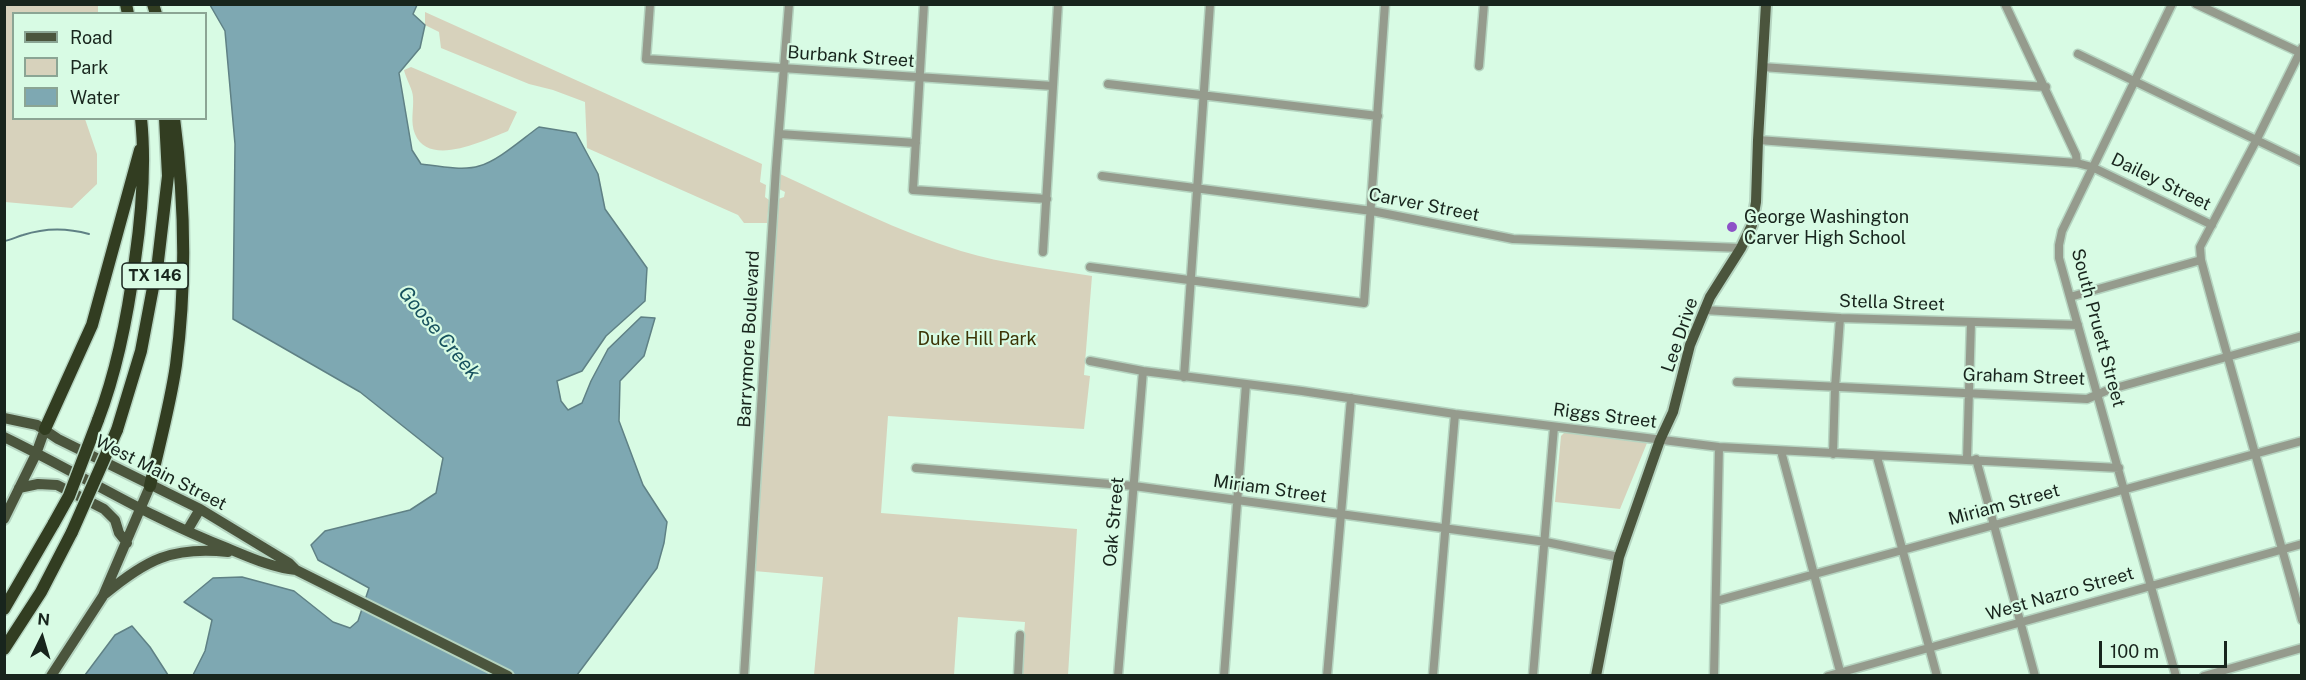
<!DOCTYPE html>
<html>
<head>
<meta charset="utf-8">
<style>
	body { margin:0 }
	#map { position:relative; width:2306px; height:680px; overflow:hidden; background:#d8fbe4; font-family:"Public Sans",sans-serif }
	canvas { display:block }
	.frame { position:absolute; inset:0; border:6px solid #18251d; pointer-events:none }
	.legend { position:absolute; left:12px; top:12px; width:195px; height:108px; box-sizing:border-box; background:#d8fbe4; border:2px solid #8ba594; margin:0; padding:8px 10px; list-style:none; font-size:18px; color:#18251d }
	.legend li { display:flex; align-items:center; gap:12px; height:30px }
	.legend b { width:30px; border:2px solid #8ba594 }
	.north { position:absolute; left:12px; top:608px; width:60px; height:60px; -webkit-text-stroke:4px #d8fbe4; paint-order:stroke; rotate:5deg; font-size:16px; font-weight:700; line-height:24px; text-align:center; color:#18251d }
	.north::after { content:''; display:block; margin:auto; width:21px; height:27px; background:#18251d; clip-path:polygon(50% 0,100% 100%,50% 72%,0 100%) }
	.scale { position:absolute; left:2099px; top:641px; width:128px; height:27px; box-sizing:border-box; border:3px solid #18251d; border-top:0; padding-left:8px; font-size:18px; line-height:21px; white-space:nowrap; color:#18251d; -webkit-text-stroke:4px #d8fbe4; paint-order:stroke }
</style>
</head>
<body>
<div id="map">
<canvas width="2306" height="680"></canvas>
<div class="frame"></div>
<ul class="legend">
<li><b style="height:8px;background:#4b553d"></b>Road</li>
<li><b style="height:16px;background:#d7d2bc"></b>Park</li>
<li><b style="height:16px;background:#7ea8b2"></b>Water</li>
</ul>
<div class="north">N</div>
<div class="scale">100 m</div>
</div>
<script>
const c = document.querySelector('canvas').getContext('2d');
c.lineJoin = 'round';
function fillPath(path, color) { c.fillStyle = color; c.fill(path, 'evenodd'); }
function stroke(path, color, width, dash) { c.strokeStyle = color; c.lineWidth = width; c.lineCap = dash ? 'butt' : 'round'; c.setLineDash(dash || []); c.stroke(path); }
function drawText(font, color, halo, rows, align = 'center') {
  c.font = font + ' "Public Sans",sans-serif'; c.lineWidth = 4.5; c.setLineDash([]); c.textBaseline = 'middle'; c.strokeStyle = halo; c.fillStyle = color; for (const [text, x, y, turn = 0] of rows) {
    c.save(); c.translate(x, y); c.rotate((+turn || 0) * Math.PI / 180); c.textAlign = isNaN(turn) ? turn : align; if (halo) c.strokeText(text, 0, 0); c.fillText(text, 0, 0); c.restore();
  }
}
fillPath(new Path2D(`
	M4,5h94v8l-84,1v104l71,1 12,35v30l-25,24 -67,-6z
	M425,12l337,152 -2,18 6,3 -1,12 4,3 -2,23h-23l-6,-8 -151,-67 -2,-46 -32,-12 -24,-6 -88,-36 -2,-16 -14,-7z
	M411,67l106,45 -9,19c-23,9 -79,37 -93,3 -5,-12 -1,-25 -2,-37 0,-7 -7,-18 -9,-27z
	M780,174c59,27 119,58 181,77 43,13 88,18 131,25l-8,99 6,1 -6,53 -196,-13 -7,97 196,16 -9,146h-47l4,-53 -67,-5 -4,58h-140l9,-98 -69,-6 24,-372 6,-2 1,-5 -6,-3z
	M1565,432l82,11 -27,66 -65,-7 6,-66z`), '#d7d2bc');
const water = new Path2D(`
	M210,5h207l-4,9 12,11 -5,23 -21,25 13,77 9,14c16,2 43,7 58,2 19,-5 43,-27 60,-39l37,6 22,41 7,35 42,59 -2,33 -39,35 -24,35 -25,10 4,20 7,9 14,-7 9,-22 17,-32 33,-32 14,1 -11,38 -24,25 -1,40 24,64 24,37 -3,21 -7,25 -80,107h-384l12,-24 7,-31 -28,-18 29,-24 29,-1 52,14 39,31 17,6 8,-7 11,-33 -51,-28 -7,-15 14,-14 85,-21 26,-17 7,-35 -83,-66 -127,-73 2,-175 -10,-113z
	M132,626l18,21 18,28h-83l30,-40z`);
fillPath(water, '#7ea8b2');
stroke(water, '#5f8185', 1.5);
stroke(new Path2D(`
	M4,241c7,-1 12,-4 19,-6 21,-7 45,-7 66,-1`), '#5f8185', 2);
const minor = new Path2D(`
	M650,4l-4,55 407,27
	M924,4l-11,186 134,9
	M2005,4l71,151 1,8
	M2172,4l-110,227 -3,14v13l117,418
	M2196,4l103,48
	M2302,48l-46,93 -56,106 1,13 13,48 88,312
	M2078,54l224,108
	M1479,66l5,-62
	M1762,67l284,20
	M1108,84l270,32
	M779,134l137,9
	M1758,140l319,23 15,4 120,58
	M1102,176l270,35 141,28 228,9
	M1043,252l15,-248
	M1090,267l274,36 21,-299
	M2070,297l131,-37
	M1704,310l136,8 238,7
	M1090,361l53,10 159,20 153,23 264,33 400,21
	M1184,377l26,-373
	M1737,382l350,17 21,-9 194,-54
	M1781,451l60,224
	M1833,454l2,-66 5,-70
	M1877,457l60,219
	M1967,459l4,-137
	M1976,459l59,217
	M916,468l218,18 412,56 73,15
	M1716,601l586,-160
	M744,676l32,-508 13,-164
	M1018,676l2,-41
	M1118,676l25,-305
	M1224,676l22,-292
	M1327,676l24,-278
	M1433,676l22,-262
	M1533,676l21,-249
	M1714,676l5,-229
	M1828,676l474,-132
	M2204,676l98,-28`);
const major = new Path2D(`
	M4,418l33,7 21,14 142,70 89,54 7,7
	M4,437c75,36 145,81 223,111 22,9 46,20 69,22l212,106
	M19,488l19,-4 19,1 47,24 11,11 4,13 8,10
	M4,519l32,-65 9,-25
	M187,531l13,-22
	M105,594c41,-34 67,-48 123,-42
	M51,676l52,-80 47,-110
	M1596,676l23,-119 41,-117 13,-28 17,-67 20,-48 31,-49 11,-23 4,-23 2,-62 8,-136`);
const highway = new Path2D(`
	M126,4l2,10
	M153,4l3,10
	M98,420c20,-52 30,-106 37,-160 7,-48 11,-94 6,-142
	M45,429l47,-104 48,-175
	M117,430l24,-79 17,-90 10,-85 -3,-58
	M150,486c9,-41 20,-80 26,-121 11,-83 9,-164 -2,-247
	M4,609l50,-86
	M4,649l37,-57 31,-60`);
stroke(minor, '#b5d4c0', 11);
stroke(major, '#b5d4c0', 14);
stroke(highway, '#b5d4c0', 15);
stroke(minor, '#959b8d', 8);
stroke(major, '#4b553d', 10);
stroke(highway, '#323d21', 12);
const highwayBridge = new Path2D(`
	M54,523l15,-27 29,-76
	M72,532l45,-102`);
stroke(highwayBridge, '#b5d4c0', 15, []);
stroke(highwayBridge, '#323d21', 12);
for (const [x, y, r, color] of [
	[1732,227,6,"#8d51c7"]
]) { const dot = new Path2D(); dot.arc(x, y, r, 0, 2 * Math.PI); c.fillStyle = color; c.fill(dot); stroke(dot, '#d8fbe4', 2); }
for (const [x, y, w] of [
	[155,276,66]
]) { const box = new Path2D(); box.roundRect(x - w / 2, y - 13, w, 26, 4.5); c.fillStyle = '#d8fbe4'; c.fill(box); stroke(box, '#18251d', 1.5); }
drawText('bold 16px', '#18251d', null, [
	["TX 146",155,276]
]);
drawText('18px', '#18251d', '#d8fbe4', [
	["Burbank Street",851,57,4],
	["Dailey Street",2161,182,26],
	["Carver Street",1424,205,11],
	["Stella Street",1892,303,2],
	["South Pruett Street",2098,328,75],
	["Lee Drive",1680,335,-71],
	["Barrymore Boulevard",749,339,-87],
	["Graham Street",2024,377,2],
	["Riggs Street",1605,416,7],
	["West Main Street",161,473,27],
	["Miriam Street",1270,489,8],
	["Miriam Street",2004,505,-15],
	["Oak Street",1114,522,-85],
	["West Nazro Street",2060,594,-16]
]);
drawText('18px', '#18251d', '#d8fbe4', [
	["George Washington",1744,217],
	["Carver High School",1744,238]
], 'left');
drawText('18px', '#3d3407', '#d8fbe4', [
	["Duke Hill Park",977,339]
]);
drawText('italic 20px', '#17515e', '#d8fbe4', [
	["Goose Creek",439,333,50]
]);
</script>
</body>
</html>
